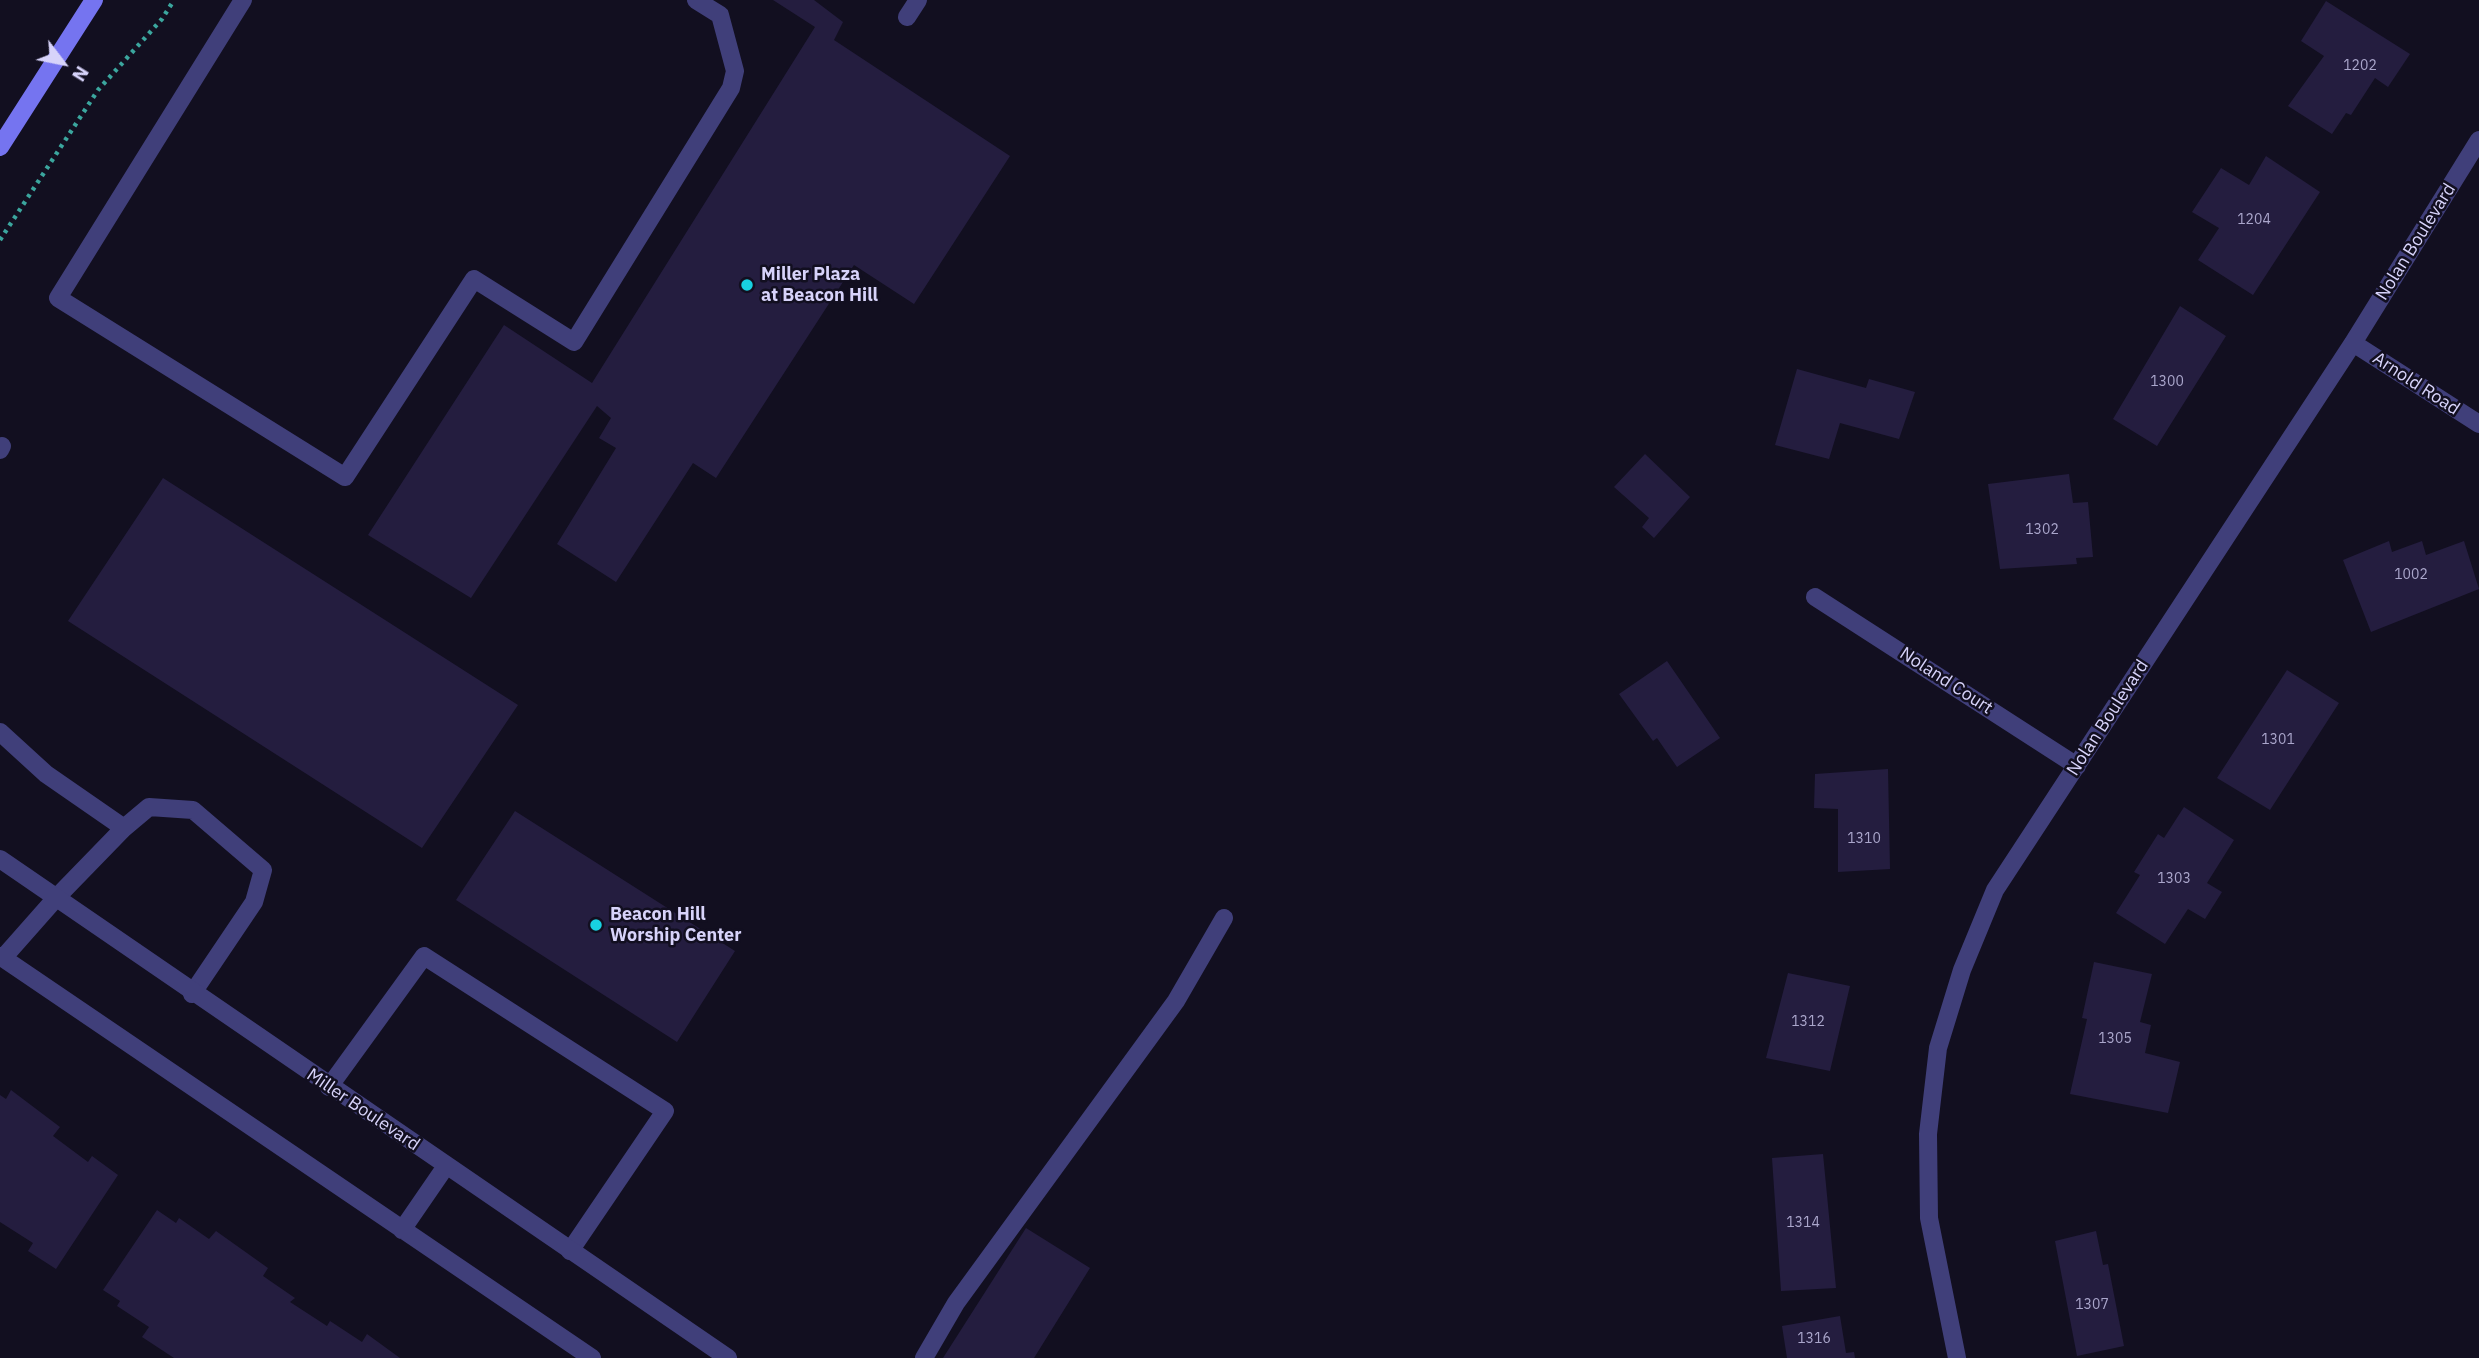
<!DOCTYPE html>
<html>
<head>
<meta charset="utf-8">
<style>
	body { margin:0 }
	#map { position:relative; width:2479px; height:1358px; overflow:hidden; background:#120f20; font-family:"IBM Plex Sans",sans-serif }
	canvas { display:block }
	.north { position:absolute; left:28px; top:28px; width:70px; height:70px; -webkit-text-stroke:5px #120f20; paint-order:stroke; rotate:122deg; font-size:19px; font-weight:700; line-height:28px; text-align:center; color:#d7d3fa }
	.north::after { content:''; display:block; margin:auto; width:24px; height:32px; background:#d7d3fa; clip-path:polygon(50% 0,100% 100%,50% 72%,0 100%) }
</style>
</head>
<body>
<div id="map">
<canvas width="2479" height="1358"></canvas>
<div class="north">N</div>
</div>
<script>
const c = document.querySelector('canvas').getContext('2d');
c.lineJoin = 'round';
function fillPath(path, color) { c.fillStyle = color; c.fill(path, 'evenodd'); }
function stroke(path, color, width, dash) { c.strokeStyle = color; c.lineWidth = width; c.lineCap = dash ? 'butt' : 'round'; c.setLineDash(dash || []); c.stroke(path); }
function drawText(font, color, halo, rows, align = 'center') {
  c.font = font + ' "IBM Plex Sans",sans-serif'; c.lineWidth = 5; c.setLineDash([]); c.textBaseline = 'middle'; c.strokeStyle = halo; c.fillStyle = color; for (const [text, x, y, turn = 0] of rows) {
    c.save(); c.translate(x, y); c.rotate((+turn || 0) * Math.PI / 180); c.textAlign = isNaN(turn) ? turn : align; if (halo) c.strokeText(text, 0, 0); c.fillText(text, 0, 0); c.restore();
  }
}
fillPath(new Path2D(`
	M773,0h41l29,22 -9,18 176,116 -96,148 -60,-39 -138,213 -23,-15 -77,119 -59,-38 59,-96 -17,-10 12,-20 -14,-12 -126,192 -103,-63 136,-210 88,58 223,-356z
	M2326,1l84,53 -22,33 -13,-9 -24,37 -5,-2 -14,21 -44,-28 36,-50 -23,-15z
	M2266,156l54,36 -67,103 -55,-35 21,-32 -27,-16 29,-44 28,17z
	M2180,306l46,30 -69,110 -44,-27z
	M1797,369l69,19 3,-9 46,13 -16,47 -59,-16 -11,36 -54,-14z
	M1645,454l45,43 -36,41 -12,-11 7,-9 -35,-31z
	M2069,474l4,29 15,-1 5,55 -17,1 1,6 -77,5 -12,-85z
	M163,478l355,227 -96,143 -354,-227z
	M2389,541l3,11 30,-11 4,14 38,-14 15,48 -108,43 -28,-72z
	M1667,661l53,77 -43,29 -20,-29 -4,3 -34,-47z
	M2287,670l52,33 -69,107 -53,-32z
	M1888,769l2,100 -52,3v-63l-24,-1 1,-34z
	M2184,807l50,33 -27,43 15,9 -17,27 -17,-10 -23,35 -49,-31 24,-38 -6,-3 24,-38 6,4z
	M515,811l220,140 -58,91 -221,-142z
	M2094,962l58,12 -12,48 11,3 -6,28 35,9 -12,51 -98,-19 17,-75 -5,-1z
	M1788,973l62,13 -20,85 -64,-13z
	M11,1090l49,37 -7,9 35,26 4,-6 26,19 -62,94 -28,-18 5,-8 -33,-21v-127l6,4z
	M1823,1154l13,134 -55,3 -9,-133z
	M157,1210l19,13 3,-5 30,21 7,-8 52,37 -5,8 32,22 -5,4 37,24 3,-5 32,21 5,-8 33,24h-226l-32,-21 7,-10 -32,-21 3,-5 -17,-11z
	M1026,1228l64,40 -56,90h-91z
	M2096,1231l7,34 5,-1 16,82 -47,10 -22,-115z
	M1840,1316l6,37 8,-1 1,6h-68l-5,-32z`), '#241d3f');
stroke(new Path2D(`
	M0,240l98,-150 64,-71 12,-19`), '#3ba69e', 4.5, [3.5, 5]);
stroke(new Path2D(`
	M243,0l-185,298 287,179 129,-198 100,63 157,-254 4,-17 -15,-56 -24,-15
	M907,17l11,-17
	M0,450l2,-4
	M0,732l46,42 78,54
	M56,898l68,-70 25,-21 44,3 70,60 -9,32 -62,92
	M329,1087l95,-131 241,155 -95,140
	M924,1358l32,-55 220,-302 48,-83`), '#403f7a', 18);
stroke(new Path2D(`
	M2353,343l126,81
	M1815,597l262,169
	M0,859l728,499
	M0,956l592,402
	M3,958l53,-60
	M402,1230l44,-64
	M1957,1358l-28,-140 -1,-84 10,-86 24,-78 33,-80 358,-547 126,-203`), '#403f7a', 18);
stroke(new Path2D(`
	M0,147l94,-147`), '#7574f0', 18);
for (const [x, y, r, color] of [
	[747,285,7,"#18d1e1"],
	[596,925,7,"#18d1e1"]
]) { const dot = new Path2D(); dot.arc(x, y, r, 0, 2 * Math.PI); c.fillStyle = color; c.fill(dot); stroke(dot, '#120f20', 2.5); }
drawText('14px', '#aaa6cb', null, [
	["1202",2360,66],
	["1204",2254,220],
	["1300",2167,382],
	["1302",2042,530],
	["1002",2411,575],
	["1301",2278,740],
	["1310",1864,839],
	["1303",2174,879],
	["1312",1808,1022],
	["1305",2115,1039],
	["1314",1803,1223],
	["1307",2092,1305],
	["1316",1814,1339]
]);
drawText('18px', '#d7d3fa', '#120f20', [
	["Nolan Boulevard",2416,242,-58],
	["Arnold Road",2416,384,33],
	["Noland Court",1946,681,33],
	["Nolan Boulevard",2108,718,-57],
	["Miller Boulevard",363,1110,34]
]);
drawText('bold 18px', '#d7d3fa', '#120f20', [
	["Miller Plaza",761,275],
	["at Beacon Hill",761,296],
	["Beacon Hill",610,915],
	["Worship Center",610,936]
], 'left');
</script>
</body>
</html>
